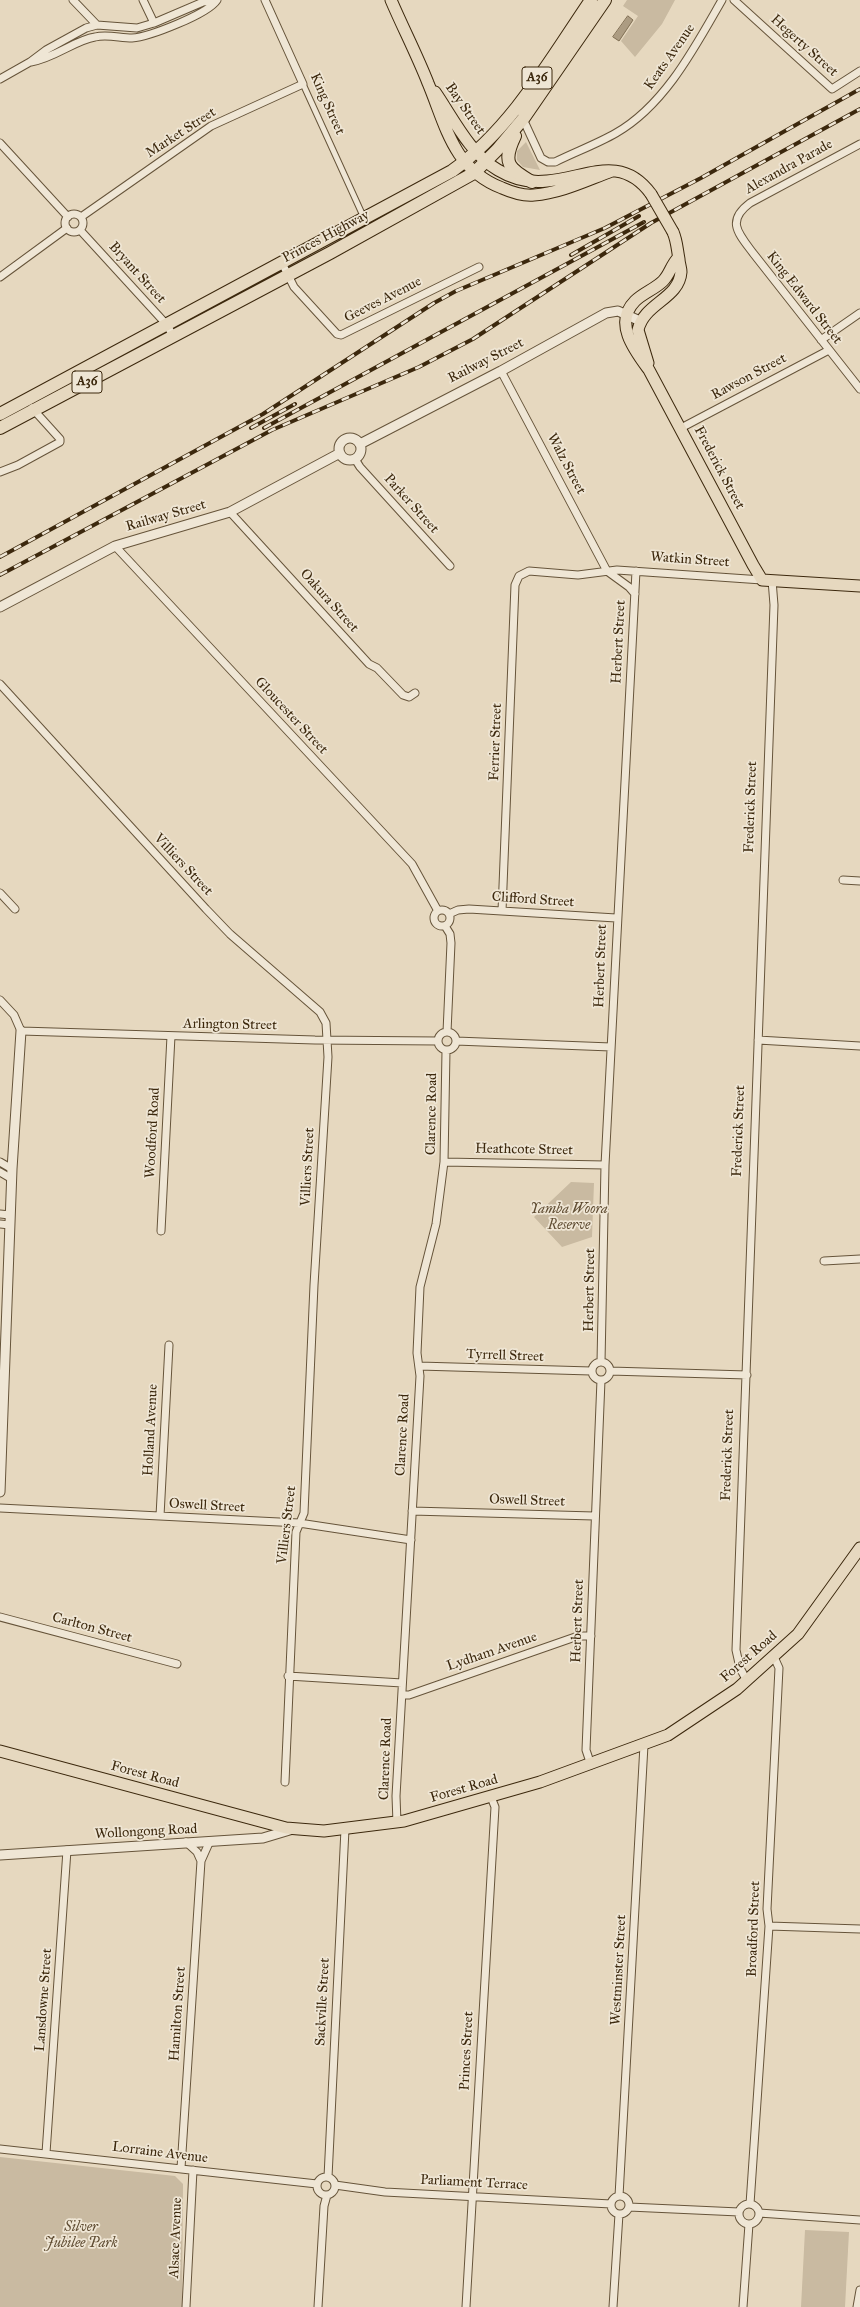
<!DOCTYPE html>
<html>
<head>
<meta charset="utf-8">
<style>
	body { margin:0 }
	canvas { display:block; background:#e6d8bf }
</style>
</head>
<body>
<canvas width="860" height="2307"></canvas>
<script>
const c = document.querySelector('canvas').getContext('2d');
c.lineJoin = 'round';
function fillPath(path, color) { c.fillStyle = color; c.fill(path, 'evenodd'); }
function stroke(path, color, width, dash) { c.strokeStyle = color; c.lineWidth = width; c.lineCap = dash ? 'butt' : 'round'; c.setLineDash(dash || []); c.stroke(path); }
function drawText(font, color, halo, rows, align = 'center') {
  c.font = font + ' "IM FELL Great Primer",serif'; c.lineWidth = 3.5; c.setLineDash([]); c.textBaseline = 'middle'; c.strokeStyle = halo; c.fillStyle = color; for (const [text, x, y, turn = 0] of rows) {
    c.save(); c.translate(x, y); c.rotate((+turn || 0) * Math.PI / 180); c.textAlign = isNaN(turn) ? turn : align; if (halo) c.strokeText(text, 0, 0); c.fillText(text, 0, 0); c.restore();
  }
}
fillPath(new Path2D(`
	M627,0h48l-13,24 -27,33 -14,-16 17,-25 -15,-10z
	M526,142l14,28 -17,-3 -6,-7v-9z
	M571,1182l23,1 -2,54 -30,10 -28,-30z
	M0,2157l175,19 8,8 -1,123h-182z
	M805,2230l44,2 -4,75h-44z`), '#c9baa1');
const water = new Path2D(`
	M628,16l5,4 -14,21 -6,-4z`);
fillPath(water, '#ac9c82');
stroke(water, '#7f6e53', 1);
const pedestrian = new Path2D(`
	M303,84l61,134`);
const minor = new Path2D(`
	M73,0l24,25
	M143,0l11,23
	M734,0l98,89 28,-18
	M31,62c24,-4 44,-22 64,-25 12,-3 25,1 37,1 17,-1 76,-24 85,-38
	M0,79l30,-17 16,-12 40,-22 11,-3 40,3 17,-5 49,-21 11,-2
	M523,119l18,39 7,4h7c20,-10 42,-18 61,-29 49,-28 79,-86 106,-133
	M0,143l68,74
	M860,144l-110,59c-24,18 -12,30 3,50l107,136
	M65 223a9 9 0 1 1 18 0a9 9 0 1 1-18 0Z
	M81,217l130,-91 92,-42 -38,-84
	M80,230l87,95 6,11
	M282,263l12,24 43,47 4,1 138,-68
	M0,277l67,-49
	M821,340l39,-27
	M501,371l106,200 22,16 6,7
	M681,428l148,-78
	M355,459l5,8 90,99
	M0,472l18,-7 42,-23v-3l-28,-31
	M230,512l139,152 8,4 26,27 6,2 6,-4
	M115,546l297,318 26,47
	M0,684l206,225 24,25 90,78 6,11 2,34 -14,228 -10,228 -8,19 -11,250
	M843,880l17,1
	M0,893l15,16
	M434 918a8 8 0 1 1 16 0a8 8 0 1 1-16 0Z
	M502,911l13,-326 4,-9 10,-5 49,4 39,-5 145,10
	M449,914l9,-4 11,-1 147,9
	M445,926l5,8 1,9 -4,89
	M0,1000l14,15 7,16 294,9 123,1
	M438 1041a9 9 0 1 1 18 0a9 9 0 1 1-18 0Z
	M758,1040l102,6
	M456,1041l155,6
	M0,1162l12,7
	M444,1162l161,3
	M0,1172l12,7
	M0,1214l10,1
	M0,1224l10,1
	M161,1231l10,-195
	M824,1261l36,-2
	M592 1371a9 9 0 1 1 18 0a9 9 0 1 1-18 0Z
	M601,1362l4,-197 31,-594
	M419,1366l172,5
	M610,1371l137,4
	M0,1508l299,15 112,17
	M412,1511l182,5
	M160,1516l9,-171
	M0,1617l177,47
	M288,1676l114,7
	M747,1681l-7,-13 -4,-18 38,-1045 -2,-25
	M402,1695h7l169,-59h13
	M591,1765l-5,-15 15,-370
	M397,1823l-1,-27 24,-420 -3,-23 3,-66 16,-63 8,-62 2,-111
	M201,1861l8,-18
	M769,1926l91,3
	M0,2149l317,35
	M46,2153l21,-303
	M181,2168l20,-307 -4,-9 -11,-10
	M317 2186a9 9 0 1 1 18 0a9 9 0 1 1-18 0Z
	M328,2177l17,-348
	M335,2185l50,7 226,12
	M619,2196l25,-451
	M611 2205a9 9 0 1 1 18 0a9 9 0 1 1-18 0Z
	M739 2214a10 10 0 1 1 20 0a10 10 0 1 1-20 0Z
	M750,2204l19,-278 -2,-17 12,-241 -5,-11
	M629,2207l110,5
	M759,2213l101,7
	M186,2307l7,-137
	M318,2307l6,-101 3,-11
	M466,2307l29,-500 -4,-10
	M613,2307l6,-93
	M743,2307l6,-83
	M857,2307l3,-17`);
const tertiary = new Path2D(`
	M339 449a11 11 0 1 1 22 0a11 11 0 1 1-22 0Z
	M360,444l141,-73 105,-58 12,-2 22,10
	M0,607l115,-61 115,-34 110,-59
	M0,1492l12,-323 9,-138
	M0,1855l263,-17 30,-9`);
const primary = new Path2D(`
	M391,0c12,28 26,55 37,83 18,43 25,86 74,105 9,4 21,8 32,7 27,-2 53,-15 78,-24
	M435,92c18,26 35,62 63,78 15,9 32,13 49,11 39,-3 74,-28 104,13
	M678,258c-7,7 -8,16 -15,23 -8,8 -20,12 -28,20 -22,22 0,50 14,69l104,195 9,15 98,6
	M648,363l-10,-33c6,-27 41,-31 43,-58 0,-4 -2,-9 -2,-13 -2,-10 -2,-18 -6,-27
	M0,1751l286,77 38,3 80,-10 136,-39 128,-47 69,-46 61,-55 62,-86`);
const trunk = new Path2D(`
	M515,136c-13,27 -7,32 17,46
	M0,414l452,-243c60,-43 98,-111 139,-171
	M0,428l330,-175 144,-80 23,-23 26,-31 82,-119`);
stroke(pedestrian, '#66543a', 7);
stroke(minor, '#66543a', 9);
stroke(tertiary, '#66543a', 11);
stroke(primary, '#3c280d', 13);
stroke(trunk, '#3c280d', 14);
stroke(pedestrian, '#efe6d5', 5);
stroke(minor, '#efe6d5', 7);
stroke(tertiary, '#efe6d5', 9);
stroke(primary, '#e6d8bf', 11);
stroke(trunk, '#e6d8bf', 12);
const rail = new Path2D(`
	M571,255l68,-39
	M251,428l44,-24
	M264,428l380,-206
	M0,557l263,-143 171,-111 22,-12 149,-63 96,-50 159,-89
	M0,575l272,-145 147,-63 54,-28 178,-116 209,-114`);
stroke(rail, '#3c280d', 4);
stroke(rail, '#efe6d5', 2.5, [8]);
const primaryBridge = new Path2D(`
	M651,194l22,38`);
stroke(primaryBridge, '#3c280d', 13, []);
stroke(primaryBridge, '#e6d8bf', 11);
for (const [x, y, w] of [
	[537,78,30],
	[87,382,30]
]) { const box = new Path2D(); box.roundRect(x - w / 2, y - 11, w, 22, 3); c.fillStyle = '#efe6d5'; c.fill(box); stroke(box, '#3c280d', 1); }
drawText('bold 13px', '#3c280d', null, [
	["A36",537,78],
	["A36",87,382]
]);
drawText('14px', '#3c280d', '#efe6d5', [
	["Hegerty Street",804,46,42],
	["Keats Avenue",670,57,-55],
	["King Street",327,104,66],
	["Bay Street",465,109,55],
	["Market Street",181,133,-33],
	["Alexandra Parade",789,167,-29],
	["Princes Highway",326,237,-28],
	["Bryant Street",137,273,48],
	["King Edward Street",804,298,52],
	["Geeves Avenue",383,300,-27],
	["Railway Street",486,361,-27],
	["Rawson Street",749,377,-28],
	["Walz Street",566,464,62],
	["Frederick Street",719,468,62],
	["Parker Street",411,504,48],
	["Railway Street",166,516,-16],
	["Watkin Street",690,560,4],
	["Oakura Street",329,601,48],
	["Herbert Street",619,642,-87],
	["Gloucester Street",291,716,47],
	["Ferrier Street",496,742,-88],
	["Frederick Street",751,807,-88],
	["Villiers Street",183,865,47],
	["Clifford Street",533,900,4],
	["Herbert Street",601,966,-88],
	["Arlington Street",230,1025,1],
	["Clarence Road",432,1114,-89],
	["Frederick Street",739,1131,-88],
	["Woodford Road",153,1133,-87],
	["Heathcote Street",524,1150,1],
	["Villiers Street",308,1167,-87],
	["Herbert Street",590,1290,-89],
	["Tyrrell Street",505,1356,2],
	["Holland Avenue",151,1430,-87],
	["Clarence Road",403,1435,-87],
	["Frederick Street",728,1455,-88],
	["Oswell Street",527,1501,2],
	["Oswell Street",207,1506,3],
	["Villiers Street",287,1525,-83],
	["Herbert Street",578,1621,-88],
	["Carlton Street",92,1628,15],
	["Lydham Avenue",492,1652,-19],
	["Forest Road",749,1657,-41],
	["Clarence Road",386,1759,-88],
	["Forest Road",145,1775,15],
	["Forest Road",464,1789,-16],
	["Wollongong Road",146,1832,-3],
	["Broadford Street",754,1929,-88],
	["Westminster Street",619,1970,-87],
	["Lansdowne Street",44,2000,-86],
	["Sackville Street",323,2002,-87],
	["Hamilton Street",178,2014,-86],
	["Princes Street",467,2051,-87],
	["Lorraine Avenue",160,2153,7],
	["Parliament Terrace",474,2183,3],
	["Alsace Avenue",176,2238,-88]
]);
drawText('italic 14px', '#5f4c32', '#efe6d5', [
	["Yamba Woora",569,1210],
	["Reserve",569,1226],
	["Silver",81,2228],
	["Jubilee Park",81,2244]
]);
</script>
</body>
</html>
